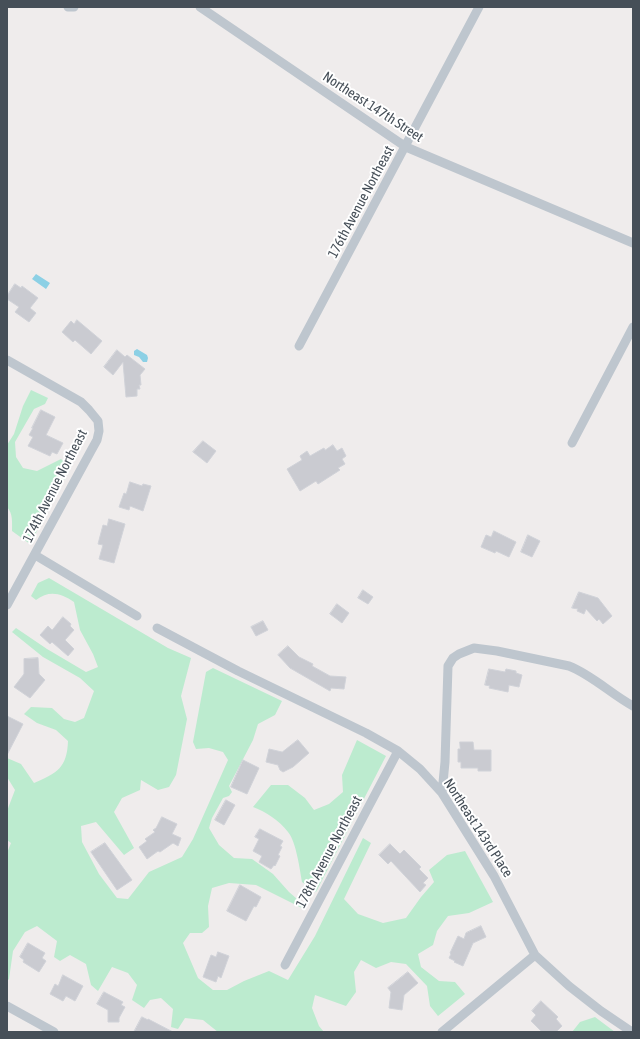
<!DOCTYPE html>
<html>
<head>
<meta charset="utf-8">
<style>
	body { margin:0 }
	#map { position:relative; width:640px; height:1039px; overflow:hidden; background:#efecec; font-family:"Asap Condensed",sans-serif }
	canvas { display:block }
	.frame { position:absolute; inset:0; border:8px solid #464f58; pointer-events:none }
</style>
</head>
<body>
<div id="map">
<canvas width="640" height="1039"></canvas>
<div class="frame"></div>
</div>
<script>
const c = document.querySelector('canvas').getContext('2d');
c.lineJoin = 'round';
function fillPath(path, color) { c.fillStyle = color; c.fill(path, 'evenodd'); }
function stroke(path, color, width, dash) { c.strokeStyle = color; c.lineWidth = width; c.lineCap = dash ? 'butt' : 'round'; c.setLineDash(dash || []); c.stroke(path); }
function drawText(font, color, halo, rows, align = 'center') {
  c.font = font + ' "Asap Condensed",sans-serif'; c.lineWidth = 4; c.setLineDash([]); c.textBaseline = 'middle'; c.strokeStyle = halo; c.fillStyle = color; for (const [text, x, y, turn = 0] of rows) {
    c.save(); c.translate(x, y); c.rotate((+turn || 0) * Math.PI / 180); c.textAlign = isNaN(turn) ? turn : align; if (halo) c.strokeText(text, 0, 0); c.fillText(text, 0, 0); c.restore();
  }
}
fillPath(new Path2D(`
	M31,390l17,8 -3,6 -11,5 -19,33 1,15 7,11 14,3 24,-12 10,8 -41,77 -18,-13c0,-8 1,-18 -5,-24v-62l7,-11 9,-28z
	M49,578l119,70 23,10 -10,38 6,23 -11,56 -7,12 -11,3 -17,-10 -1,10 -18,8 -8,14 20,36 -10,7 -28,-33 -15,4 1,16 17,32 18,24 11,1 21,-27 33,-15 11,-18 35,-79 -5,-8 -14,-4 -13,1 -3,-7 13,-70 7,-4 69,33 -7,14 -17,9 -5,16 -24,46 3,6 -3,4 -6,2 -11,20 -3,10 10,17 15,13 18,1 21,15 16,18 15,13 -2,3 -46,-23 -27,-2 -17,5 -4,18 1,21 -7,6h-12l-7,10 15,35 15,12h14l17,-9 25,-10 19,9 27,-44 48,-98 8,5 -27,56 14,15 25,9 23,-5 15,-21 13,-15 -5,-12 18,-15 18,-4 28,51 -24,11 -21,3 -11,15 -4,14 -15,9 3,13 18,14 16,1 10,12 -27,22 -8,-10 -3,-20 -21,-22 -15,-2 -15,6 -15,-8 -7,12 2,20 -10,14 -31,-11 -3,13 7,18 5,6h-106l-15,-12 -18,-2 -7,11 -7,-2 2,-18 -12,-11 -11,2 -6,8 -12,-8 5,-15 -9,-12 -16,-6 -14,24 -7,-6 -5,-21 -16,-9 -10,6 -6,-4 3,-16 -20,-15 -12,6 -12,19 -4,28 -2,2v-44l1,-2 -1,-4v-78l4,-10 -4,-3v-29l8,-21 -8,-13v-19l14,6 13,19c23,-10 33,-15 34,-42l-12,-11 -19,-7 -13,-9 7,-7 21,1 12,11 11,3 9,-4 10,-27 -14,-13 -37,-21 -31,-25 4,-4 31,21 39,23 12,-5 -5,-13 -13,-24 -6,-28c-13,-9 -25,-12 -38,-2l-5,-4 7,-13z
	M357,740l29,16 -70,136 -14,-10c-2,-12 -6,-41 -14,-50 -9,-12 -22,-20 -35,-25l18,-22h17l17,13 9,12 15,-6 14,-12 -1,-17z
	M595,1017l20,15h-43l8,-10z`), '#bcebcf');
fillPath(new Path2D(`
	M36,274l14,9 -4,6 -14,-10z
	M137,349l10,6 1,3 -1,4h-4l-4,-5 -5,-2v-4z`), '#8cd0e5');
const building = new Path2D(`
	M15,284l6,4 1,-2 16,12 -8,10 6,5 -7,9 -14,-10 4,-5 -12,-8v-3z
	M77,320l25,21 -11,13 -16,-14 -2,2 -11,-10 9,-11 3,3z
	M117,350l8,7 2,-2 18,14 -5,6 1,10h-2l1,4h-3v7l-11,1 -3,-35 -10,13 -9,-8z
	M41,410l14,7 -9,18 17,8 -6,11 -5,-2 -2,4 -22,-10 5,-9 -4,-2 4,-7h-1z
	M203,441l13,10 -9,12 -14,-11z
	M333,445l4,6 5,-3 4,8 -4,3 3,5 -7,4 2,2 -22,14 -2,-3 -16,10 -13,-22 15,-9 -2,-4 7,-5 3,5 14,-8 1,2z
	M130,482l12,4 1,-2 8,2 -8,25 -13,-5 -1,4 -10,-3 5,-14 2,1z
	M109,519l16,5 -11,39 -15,-4 4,-14 -5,-1 5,-19 4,1z
	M494,531l22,11 -7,15 -13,-6 -1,2 -14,-6 5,-12 5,2z
	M528,535l12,6 -8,16 -11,-5z
	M363,590l10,7 -5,7 -10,-6z
	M579,592l19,6 14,18 -9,8 -4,-5 -2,2 -11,-12 -2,5 -7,-3 1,-2 -6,-1z
	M337,604l12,9 -7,10 -12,-9z
	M63,617l8,7 -1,2 4,4 -9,10 9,9 -6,7 -16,-14 -2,2 -10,-9 8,-9 4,4z
	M263,621l5,9 -12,6 -5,-9z
	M288,646l11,11 14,7 -1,2 18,10 16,1 -2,12 -13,-1 -1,3 -40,-23 -12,-13z
	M38,658l1,16 6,6 -15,18 -16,-11 10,-13v-15z
	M489,669l16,3 1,-3 10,2v2l6,2 -3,12 -10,-2 -1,7 -19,-4 1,-2 -5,-1z
	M7,716l16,8 -16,31z
	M298,740l11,13 -16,14 -10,5 -3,-2 -2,-5 -12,-3 3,-13 13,3z
	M460,742h13l1,8h17v21h-13v-3h-17v-6h-3v-13h2z
	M243,760l16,8 -12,26 -16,-7z
	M226,800l9,5 -11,20 -9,-5z
	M162,817l15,7 -5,10 9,4 -3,8 -5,-3 -13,9 -2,-1 -11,8 -8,-12 8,-6 -2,-2 10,-7 -2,-2 3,-2z
	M260,829l23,12 -3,5 2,1 -4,8 2,1 -5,10 -1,-1 -3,4 -12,-7 3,-6 -9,-5 6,-12 -4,-2z
	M105,843l27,37 -15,10 -26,-38z
	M390,844l10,10 4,-4 17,17 -2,2 9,9 -5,5 3,2 -6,7 -29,-31 -3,3 -9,-9z
	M240,885l21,12 -5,10 -2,-1 -8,15 -19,-10z
	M481,926l5,11 -13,6 -10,23 -9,-4 1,-1 -6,-3 2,-4 -1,-1 8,-17 6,3 2,-6z
	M28,943l17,10 -3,5 4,3 -7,11 -16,-10 1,-2 -4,-3z
	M218,952l11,4 -8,22 -3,-2 -2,6 -13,-5 8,-22 5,2z
	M408,972l10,11 -14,12 -2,15 -13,-2 2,-16 -3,-4z
	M63,975l20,11 -8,15 -9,-5 -3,5 -13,-7 5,-10 3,2z
	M104,992l19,10 -2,3 4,2 -6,11v4h-11v-12l-11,-6z
	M541,1001l17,16 -2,2 6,7 -6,6h-14l-11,-11 5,-6 -4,-4z
	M142,1017l6,3v-1l25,13h-39z`);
fillPath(building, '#cacbd1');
stroke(building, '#d0d2d8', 1);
stroke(new Path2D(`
	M68,7h6
	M200,7l206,140 227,96
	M299,346l180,-339
	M7,360l74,42 8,8 9,11 1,10 -2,9 -5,9 -85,156
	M572,443l61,-116
	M35,555l102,61
	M157,628l81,43 128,62 32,18 22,18 22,24 52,83 41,79 34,31 32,25 31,21
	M442,793l3,-31 3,-96 5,-8 6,-4 15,-6 23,3 72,15c23,9 42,28 64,40
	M285,965l113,-214
	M7,1006l47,26
	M442,1032l93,-77`), '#bec6ce', 9);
drawText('14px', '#464f58', '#fff', [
	["Northeast 147th Street",373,107,33],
	["176th Avenue Northeast",361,202,-62],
	["174th Avenue Northeast",55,486,-63],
	["Northeast 143rd Place",478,828,57],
	["178th Avenue Northeast",329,852,-62]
]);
</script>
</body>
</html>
